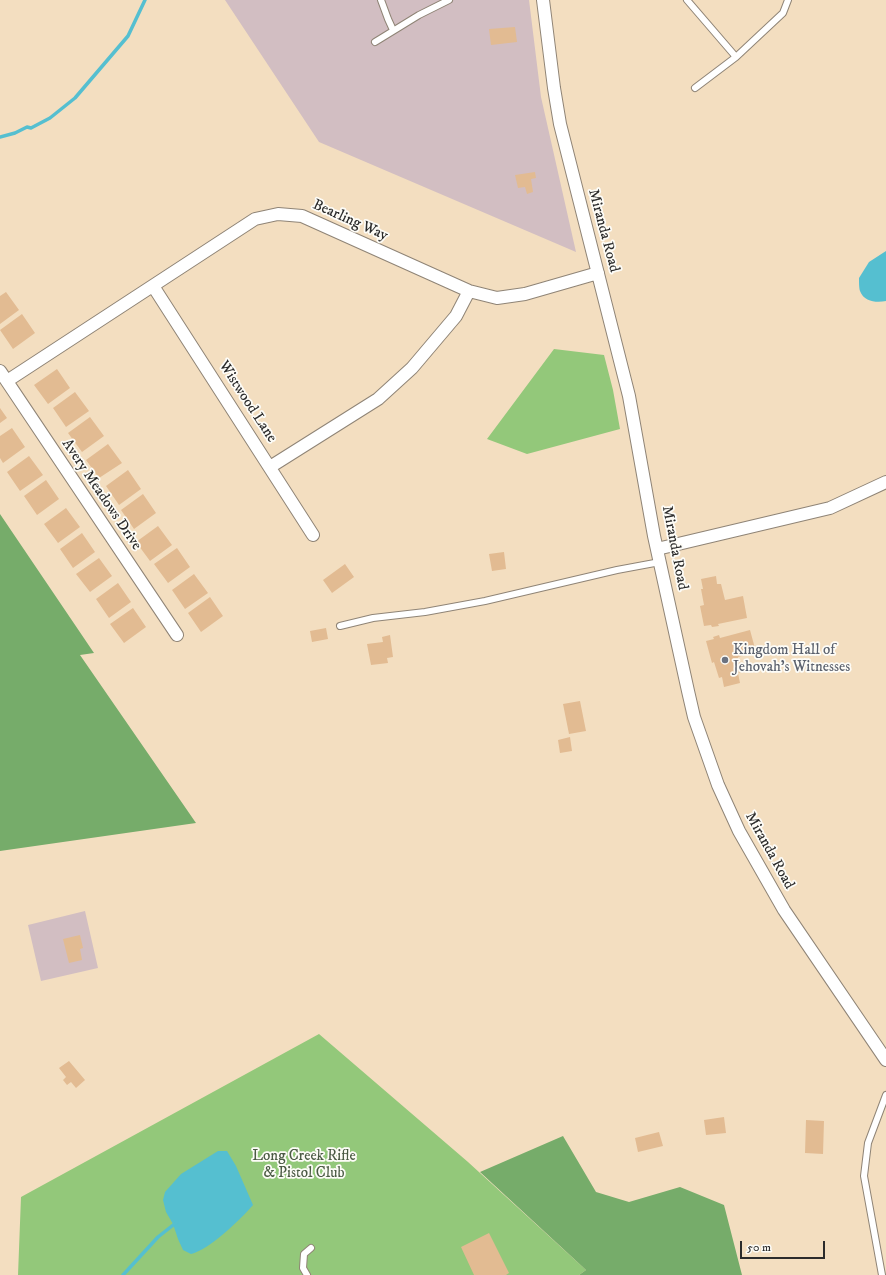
<!DOCTYPE html>
<html>
<head>
<meta charset="utf-8">
<style>
	body { margin:0 }
	#map { position:relative; width:886px; height:1275px; overflow:hidden; background:#f3dec0; font-family:"IM FELL DW Pica",serif }
	canvas { display:block }
	.scale { position:absolute; left:740px; top:1241px; width:85px; height:18px; box-sizing:border-box; border:2px solid #2b2b2b; border-top:0; padding-left:5px; font-size:12px; line-height:14px; white-space:nowrap; color:#2b2b2b; -webkit-text-stroke:3px #fdfcf7; paint-order:stroke }
</style>
</head>
<body>
<div id="map">
<canvas width="886" height="1275"></canvas>
<div class="scale">50 m</div>
</div>
<script>
const c = document.querySelector('canvas').getContext('2d');
c.lineJoin = 'round';
function fillPath(path, color) { c.fillStyle = color; c.fill(path, 'evenodd'); }
function stroke(path, color, width, dash) { c.strokeStyle = color; c.lineWidth = width; c.lineCap = dash ? 'butt' : 'round'; c.setLineDash(dash || []); c.stroke(path); }
function drawText(font, color, halo, rows, align = 'center') {
  c.font = font + ' "IM FELL DW Pica",serif'; c.lineWidth = 3.5; c.setLineDash([]); c.textBaseline = 'middle'; c.strokeStyle = halo; c.fillStyle = color; for (const [text, x, y, turn = 0] of rows) {
    c.save(); c.translate(x, y); c.rotate((+turn || 0) * Math.PI / 180); c.textAlign = isNaN(turn) ? turn : align; if (halo) c.strokeText(text, 0, 0); c.fillText(text, 0, 0); c.restore();
  }
}
fillPath(new Path2D(`
	M225,0h304l12,97 35,155 -257,-110z
	M85,911l13,57 -57,13 -13,-56z`), '#d2bec2');
fillPath(new Path2D(`
	M554,349l50,6 9,35 7,39 -93,25 -40,-15z
	M319,1034l149,128 118,108 -7,5h-561l3,-78z`), '#93c87a');
fillPath(new Path2D(`
	M0,514l94,139 -14,2 116,168 -196,28z
	M563,1136l33,56 33,10 51,-15 44,18 18,70h-163l7,-5 -106,-98z`), '#76ac6a');
fillPath(new Path2D(`
	M886,251v50c-9,2 -22,1 -26,-10 -1,-3 -1,-9 -1,-13l10,-16z
	M218,1151h9l9,15 17,39c-12,14 -44,45 -62,49l-8,-4 -5,-11 -5,-15 -7,-12 -3,-12 2,-8 16,-18z`), '#55bfd0');
stroke(new Path2D(`
	M0,137l15,-4 12,-6 4,1 19,-10 25,-20 53,-62 17,-36
	M123,1275l35,-38 19,-15`), '#55bfd0', 3.5);
fillPath(new Path2D(`
	M515,27l2,15 -26,3 -2,-16z
	M535,172l1,6 -5,1 2,13 -6,2 -2,-7 -7,1 -3,-13z
	M6,292l13,18 -19,14v-28z
	M22,314l13,19 -22,16 -13,-19z
	M57,369l13,19 -22,16 -14,-19z
	M75,392l14,19 -23,16 -13,-19z
	M0,408l7,10 -7,5z
	M90,417l14,19 -22,16 -14,-19z
	M12,428l13,19 -22,16 -3,-5v-22z
	M108,444l14,19 -23,15 -13,-18z
	M29,456l14,19 -23,16 -13,-19z
	M128,470l13,19 -22,16 -13,-19z
	M46,480l13,19 -22,16 -13,-19z
	M143,494l13,19 -22,16 -13,-19z
	M66,508l14,19 -22,16 -14,-19z
	M158,526l14,19 -22,16 -14,-19z
	M82,533l13,19 -22,16 -13,-19z
	M177,548l13,19 -22,16 -14,-19z
	M504,552l2,17 -14,2 -3,-17z
	M99,558l13,18 -22,16 -14,-18z
	M345,564l9,13 -22,16 -9,-13z
	M194,574l14,19 -23,16 -13,-19z
	M716,576l1,8h4l4,16 18,-4 4,22 -29,6 1,2 -7,1 -1,-2 -7,1 -4,-20 4,-1 -3,-16h2l-2,-10z
	M118,583l13,19 -22,16 -13,-19z
	M210,597l13,19 -22,16 -13,-19z
	M133,608l13,19 -22,16 -14,-19z
	M326,628l2,11 -16,3 -2,-11z
	M750,630l6,22 -18,5 4,15 -4,1 2,10 -16,4 -2,-10 -3,1 -5,-16 -2,1 -6,-22 8,-2 -1,-2 6,-2 1,3z
	M390,635l3,22 -6,1 1,5 -17,2 -4,-21 16,-2 -1,-5z
	M580,701l6,30 -17,3 -6,-30z
	M570,737l2,14 -12,2 -2,-13z
	M80,935l3,13 -3,1 2,11 -13,3 -6,-24z
	M69,1061l16,19 -9,8 -5,-6 -4,3 -4,-5 3,-3 -7,-9z
	M724,1117l2,16 -20,2 -2,-15z
	M806,1120l18,1 -1,33 -18,-1z
	M659,1132l4,14 -25,6 -3,-14z
	M489,1233l20,40 -3,2h-32l-13,-28z`), '#e2bb92');
const service = new Path2D(`
	M381,0l7,19 5,11
	M687,0l49,57
	M375,42l44,-27 30,-15
	M695,88l41,-31 47,-44 5,-13
	M340,626l33,-8 52,-6 60,-11 132,-31 43,-8
	M307,1275l-4,-7 1,-14 7,-6
	M882,1275l-18,-99 4,-33 18,-48`);
const minor = new Path2D(`
	M543,0l11,88 6,36 69,272 25,140 34,155 6,26 24,68 21,46 45,79 102,150
	M153,286l160,249
	M0,371l177,264
	M7,381l248,-162 23,-5 24,2 167,75 28,7 28,-4 73,-21
	M270,467l108,-68 34,-31 44,-52 13,-25
	M657,549l173,-41 56,-26`);
stroke(service, '#8f8476', 8);
stroke(minor, '#8f8476', 14);
stroke(service, '#fff', 6);
stroke(minor, '#fff', 12);
for (const [x, y, r, color] of [
	[725,660,4,"#6b7280"]
]) { const dot = new Path2D(); dot.arc(x, y, r, 0, 2 * Math.PI); c.fillStyle = color; c.fill(dot); stroke(dot, '#fdfcf7', 1.5); }
drawText('15px', '#2b2b2b', '#fdfcf7', [
	["Bearling Way",350,221,24],
	["Miranda Road",603,231,75],
	["Wistwood Lane",247,402,57],
	["Avery Meadows Drive",101,495,56],
	["Miranda Road",674,548,79],
	["Miranda Road",769,851,61]
]);
drawText('15px', '#5b616d', '#fdfcf7', [
	["Kingdom Hall of",733,651],
	["Jehovah’s Witnesses",733,668]
], 'left');
drawText('15px', '#4a5a43', '#fdfcf7', [
	["Long Creek Rifle",304,1157],
	["& Pistol Club",304,1174]
]);
</script>
</body>
</html>
